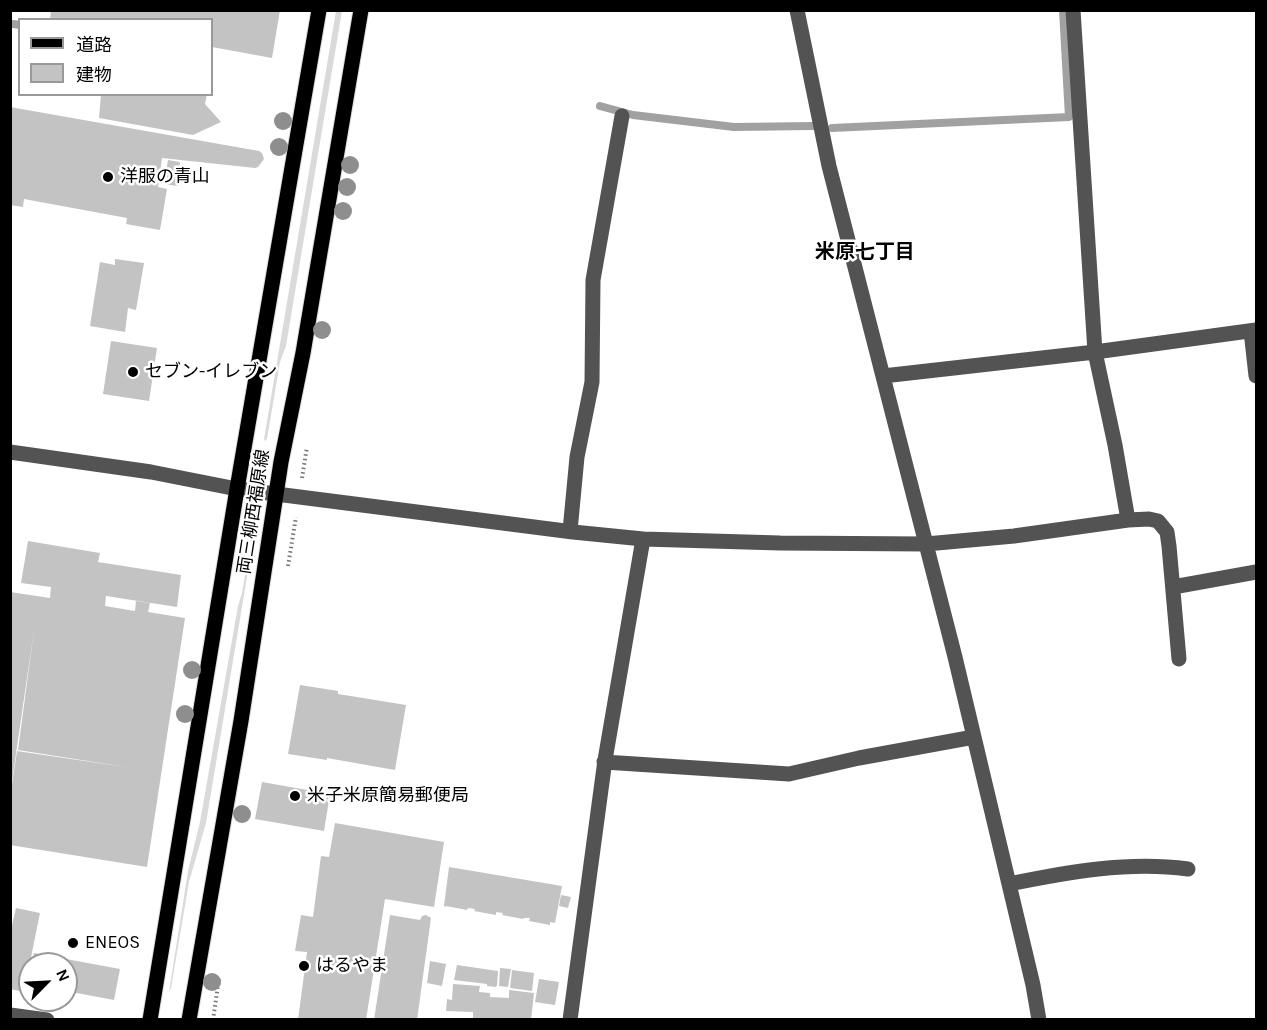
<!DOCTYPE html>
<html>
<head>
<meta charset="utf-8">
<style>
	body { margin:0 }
	#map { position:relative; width:1267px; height:1030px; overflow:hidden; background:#fff; font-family:Karla,"Noto Sans JP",sans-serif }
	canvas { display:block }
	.frame { position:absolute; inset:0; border:12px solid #000; pointer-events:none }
	.legend { position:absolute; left:18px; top:18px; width:195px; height:78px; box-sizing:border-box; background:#fff; border:2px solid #999; margin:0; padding:8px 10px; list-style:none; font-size:18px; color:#000 }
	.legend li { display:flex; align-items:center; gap:12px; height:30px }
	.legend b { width:30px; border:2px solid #999 }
	.north { position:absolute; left:18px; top:952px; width:60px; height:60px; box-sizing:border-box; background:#fff; border:2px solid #999; border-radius:50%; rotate:66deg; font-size:16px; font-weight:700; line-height:24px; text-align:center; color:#000 }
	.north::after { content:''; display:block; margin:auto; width:21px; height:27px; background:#000; clip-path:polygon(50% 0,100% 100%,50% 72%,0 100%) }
</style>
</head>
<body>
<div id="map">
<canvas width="1267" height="1030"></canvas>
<div class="frame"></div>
<ul class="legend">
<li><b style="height:8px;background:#000"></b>道路</li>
<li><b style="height:16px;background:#c3c3c3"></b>建物</li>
</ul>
<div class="north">N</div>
</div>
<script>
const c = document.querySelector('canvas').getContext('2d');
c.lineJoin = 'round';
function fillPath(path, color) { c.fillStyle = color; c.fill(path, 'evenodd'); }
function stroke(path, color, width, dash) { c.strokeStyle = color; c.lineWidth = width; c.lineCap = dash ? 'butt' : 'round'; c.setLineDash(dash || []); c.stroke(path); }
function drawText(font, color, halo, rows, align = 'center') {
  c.font = font + ' Karla,"Noto Sans JP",sans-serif'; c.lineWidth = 5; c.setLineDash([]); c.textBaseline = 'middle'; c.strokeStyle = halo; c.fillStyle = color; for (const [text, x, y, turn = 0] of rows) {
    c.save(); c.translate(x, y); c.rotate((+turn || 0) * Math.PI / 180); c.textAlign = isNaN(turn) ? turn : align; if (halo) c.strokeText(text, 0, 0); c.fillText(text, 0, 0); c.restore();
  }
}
fillPath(new Path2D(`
	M336,11h6l-56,335 -6,16 -13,77 -2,2 -1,-2z
	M253,534l1,1 -48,288 -17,59 -18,106 -2,4 19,-121 12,-49 38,-216 4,-13 10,-58z`), '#dadada');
stroke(new Path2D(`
	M13,24l7,1
	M600,106l33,9 101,12 80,-1
	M832,128l237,-11 -6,-107`), '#a1a1a1', 8);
fillPath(new Path2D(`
	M51,10h229l-8,48 -60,-11v-27h-162z
	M101,94h106l-2,10 16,18 -28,13 -94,-17z
	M10,107l249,44 3,2 2,6 -6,8 -3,1 -93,-10 -4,29 9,2 -7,41 -34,-6 1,-6 -103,-19 -1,8 -13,-2z
	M168,160l12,2 -3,24 -13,-2z
	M115,259l29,4 -8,47 -8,-2 -3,24 -35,-6 10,-64 15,3z
	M111,341l46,7 -8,53 -46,-7z
	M28,541l72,12 -2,9 83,13 -4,32 -71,-11 -1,10 30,5 1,-10 14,2 -2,9 37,6 -38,249 -137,-22v-48l7,-46 115,17 -114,-18 16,-120 -22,151h-2v-189l40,6 1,-11 -30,-4z
	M300,685l38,6v3l68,11 -11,65 -68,-12v2l-39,-6z
	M262,782l68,12 -6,37 -69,-12z
	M335,823l109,19 -10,65 -49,-8 -19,121h-68l9,-68 -12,-1 6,-36 12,2 8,-61 8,1z
	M449,867l113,19 -7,37 -5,-1v3l-21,-4 1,-3h-6l-1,1 -21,-4 1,-2 -7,-1v3l-22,-4 1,-2 -7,-1 -1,2 -21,-4v1l-2,-1z
	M561,895l10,2 -3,11 -9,-2z
	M16,908l24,5 -16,79 -14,-3v-55z
	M390,915l30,5 2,-4 4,-1 5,3 -14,102h-43z
	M34,953l86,16 -6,31 -48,-9v-27h-34z
	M430,961l16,3 -4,22 -15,-3z
	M457,965l41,6 -1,15h-1v1l-9,-1v-2l-33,-4z
	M500,968l11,1 -3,18 -9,-1z
	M512,970l22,3 -2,18 -22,-3z
	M539,979l20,3 -4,23 -20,-3z
	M453,984l27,2 -1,6 11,1v4l19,1v-8l25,3 -3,27h-58v-8l-27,-1 1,-12 5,1z`), '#c3c3c3');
const major = new Path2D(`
	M150,1020l87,-531 82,-479
	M189,1020l52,-299 40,-259 22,-109 58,-343`);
stroke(major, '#dbdbdb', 17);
stroke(new Path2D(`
	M302,478l5,-31
	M288,566l8,-49
	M213,1020l6,-41`), '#757575', 4, [1.5, 3]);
stroke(new Path2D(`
	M797,10l32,156 126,491 78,328 6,35
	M1073,10l22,342 20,93 13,75
	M1251,331l5,45
	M883,376l212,-24 161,-22
	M10,452l141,20 86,17 336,43 70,7 137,4 146,1 88,-8 114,-16 21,-1 9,2 9,11 2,14 10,113
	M570,531l7,-74 15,-75 1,-102 29,-164
	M1173,587l83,-15
	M604,762l185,12 70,-16 115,-21
	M1009,884c59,-12 119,-23 179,-15
	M10,1015l37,5
	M570,1020l35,-260 38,-221`), '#535353', 15);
stroke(major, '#000', 15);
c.fillStyle = '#8e8e8e';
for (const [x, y] of [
	[283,121],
	[279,147],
	[350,165],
	[347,187],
	[343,211],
	[322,330],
	[192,670],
	[185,714],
	[242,814],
	[212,982]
]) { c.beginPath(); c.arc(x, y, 9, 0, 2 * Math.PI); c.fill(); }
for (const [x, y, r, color] of [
	[108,177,6,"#000"],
	[133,372,6,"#000"],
	[295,796,6,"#000"],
	[73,943,6,"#000"],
	[304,966,6,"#000"]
]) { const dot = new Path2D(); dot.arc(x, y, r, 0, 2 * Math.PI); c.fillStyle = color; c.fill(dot); stroke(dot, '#fff', 2); }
drawText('18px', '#000', '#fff', [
	["洋服の青山",120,177],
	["セブン-イレブン",145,372],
	["米子米原簡易郵便局",307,796],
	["ENEOS",85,943],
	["はるやま",316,966]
], 'left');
drawText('18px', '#000', '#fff', [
	["両三柳西福原線",254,512,-81]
]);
drawText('bold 20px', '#000', '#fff', [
	["米原七丁目",865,252]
]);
</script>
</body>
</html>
